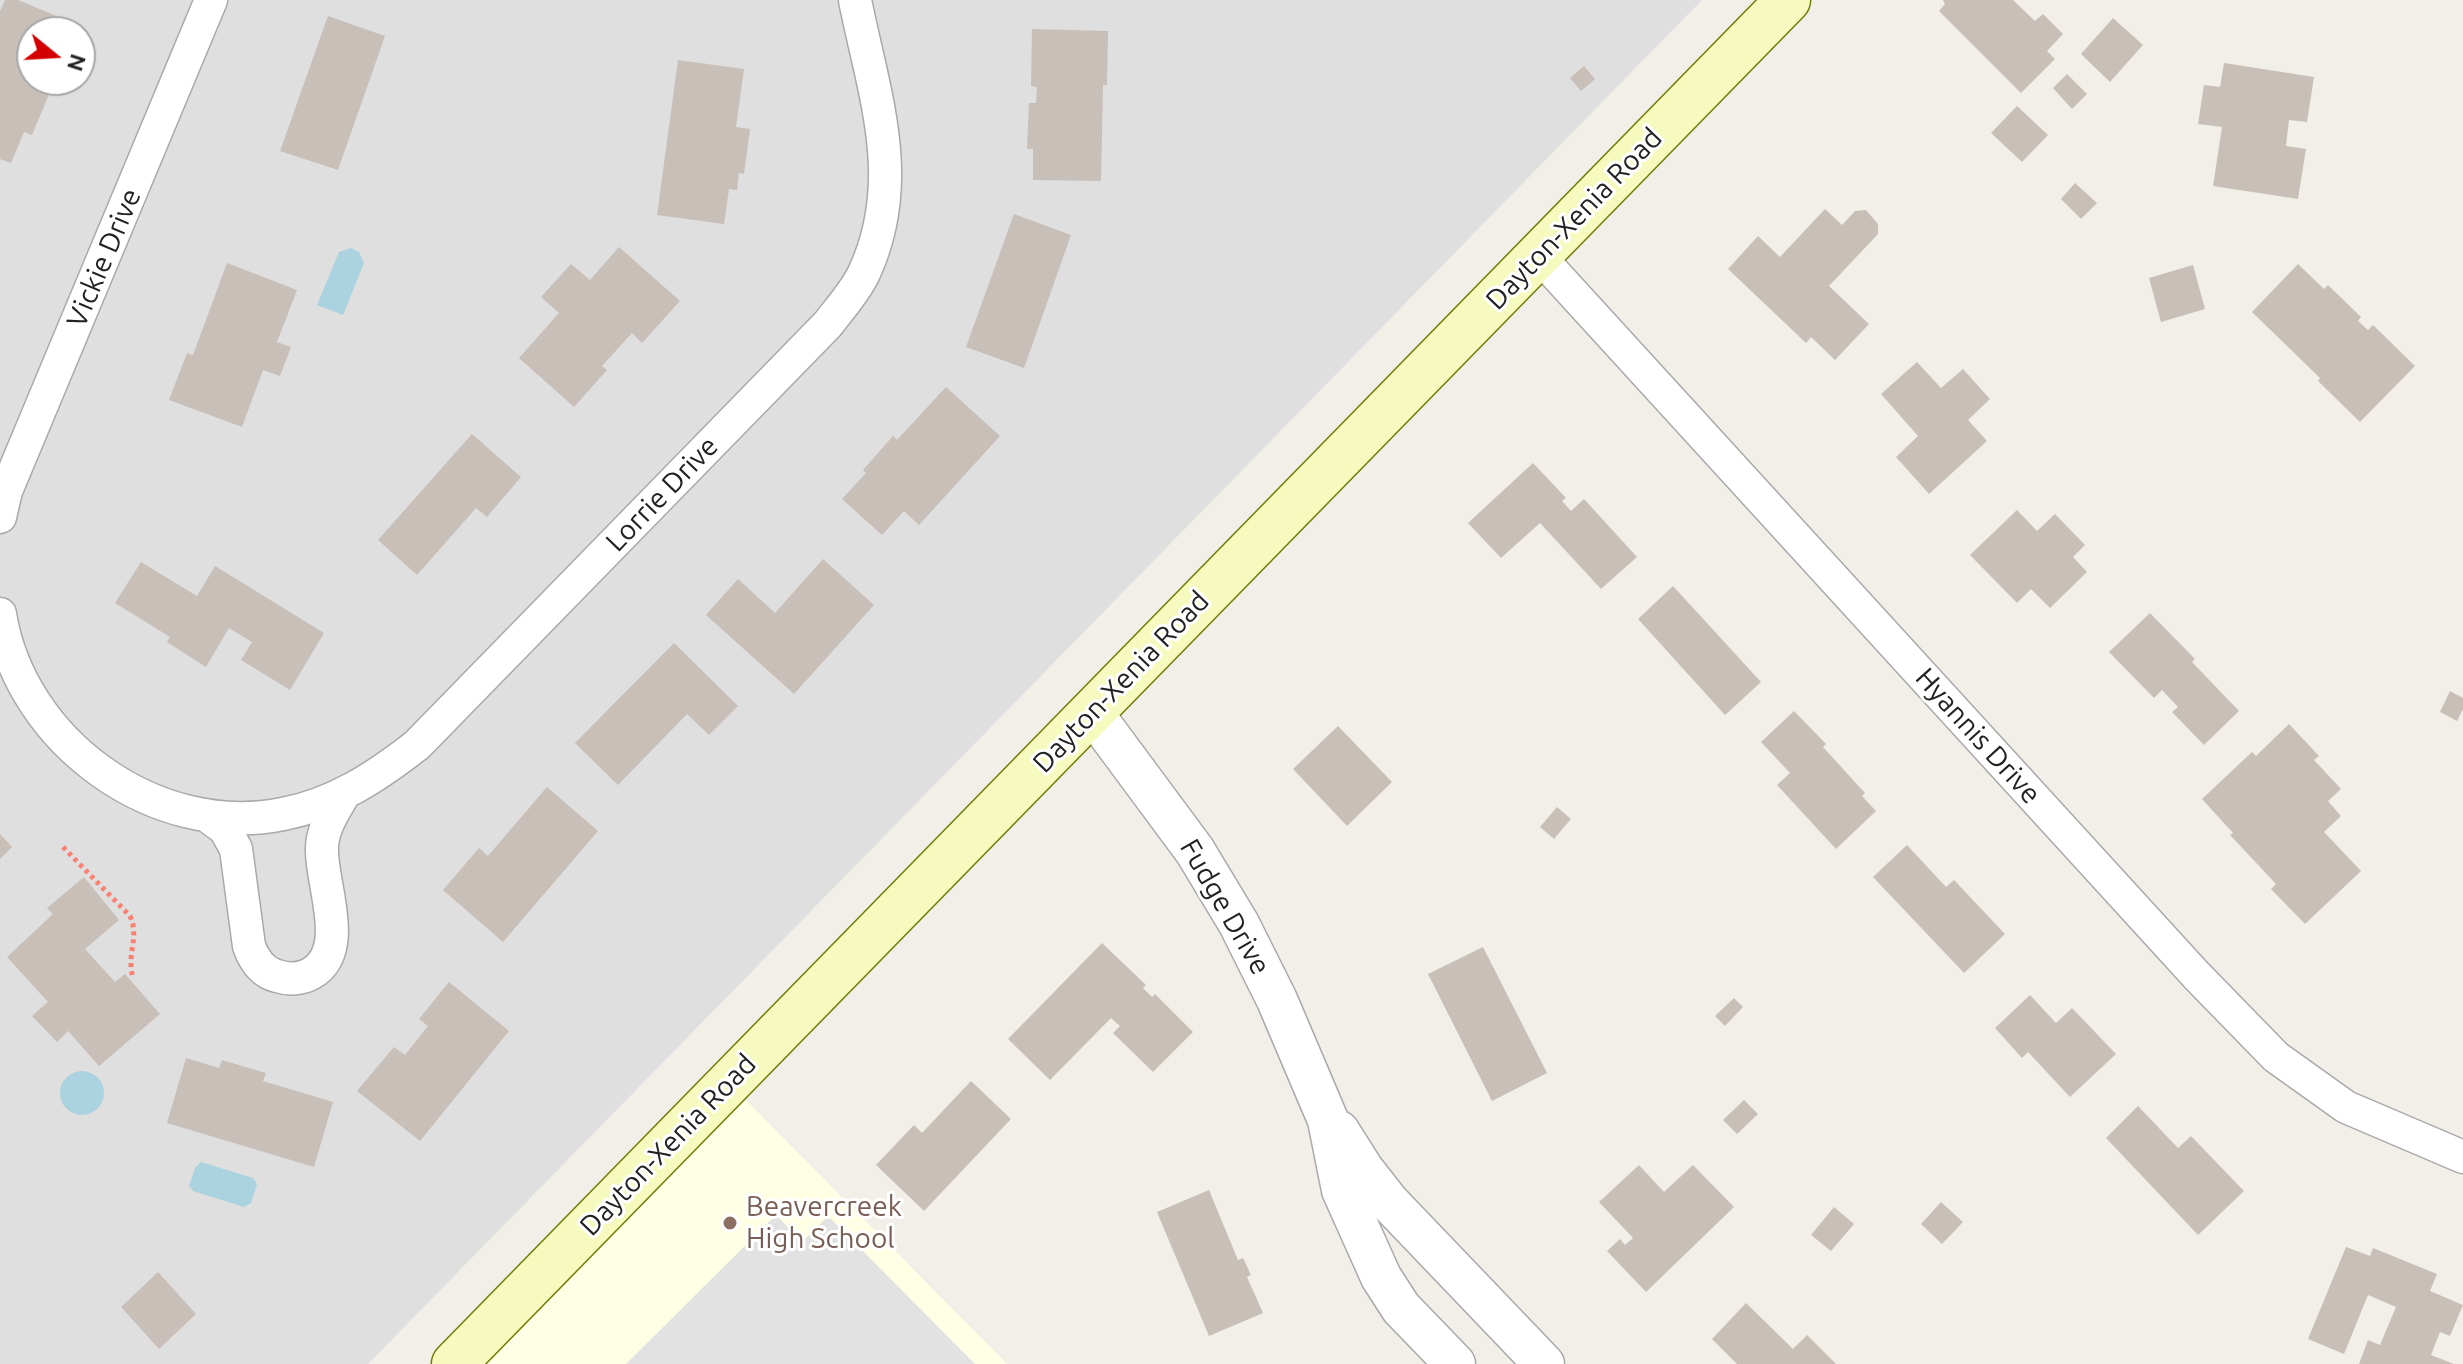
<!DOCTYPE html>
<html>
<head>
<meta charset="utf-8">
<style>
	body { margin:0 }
	#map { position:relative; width:2463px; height:1364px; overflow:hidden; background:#f2efe9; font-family:Ubuntu,sans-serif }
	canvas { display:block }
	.north { position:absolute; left:16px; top:16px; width:80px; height:80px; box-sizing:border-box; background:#fff; border:2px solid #a7a7a7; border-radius:50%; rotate:108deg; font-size:22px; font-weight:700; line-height:32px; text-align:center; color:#222 }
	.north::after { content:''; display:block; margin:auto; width:28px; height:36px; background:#d40000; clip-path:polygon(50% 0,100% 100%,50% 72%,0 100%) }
</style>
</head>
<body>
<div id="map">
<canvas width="2463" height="1364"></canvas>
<div class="north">N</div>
</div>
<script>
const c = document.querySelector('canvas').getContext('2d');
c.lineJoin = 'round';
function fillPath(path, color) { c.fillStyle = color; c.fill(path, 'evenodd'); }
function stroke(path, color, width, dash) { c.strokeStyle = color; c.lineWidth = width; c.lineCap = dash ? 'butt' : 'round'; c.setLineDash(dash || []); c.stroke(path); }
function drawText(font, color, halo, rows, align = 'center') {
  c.font = font + ' Ubuntu,sans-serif'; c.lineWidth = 6; c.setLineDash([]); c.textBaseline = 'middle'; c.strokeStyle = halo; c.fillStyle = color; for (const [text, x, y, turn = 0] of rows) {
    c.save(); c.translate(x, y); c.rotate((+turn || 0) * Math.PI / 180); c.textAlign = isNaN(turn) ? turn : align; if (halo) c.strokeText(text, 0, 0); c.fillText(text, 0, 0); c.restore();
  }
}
fillPath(new Path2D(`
	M0,0h1702l-1334,1364h-368zM32,32h48v48h-48z`), '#e0dfdf');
fillPath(new Path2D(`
	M729,1083l278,281h-553z`), '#ffffe5');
fillPath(new Path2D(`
	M776,1215l26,27 26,-26 147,148h-349z`), '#e2e2e2');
fillPath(new Path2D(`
	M351,248l8,4 5,11 -21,52 -26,-10 22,-53z
	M60 1093a22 22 0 1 1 44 0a22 22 0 1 1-44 0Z
	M201,1162l52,16 4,6 -6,19 -7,4 -51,-16 -4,-5 6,-18z`), '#aad3df');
fillPath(new Path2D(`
	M5,0h13l53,22 -4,10h-35v48h15l-4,9 7,3 -18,43 -8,-3 -13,31 -11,-4v-148z
	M1943,0h70l22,21 8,-7 20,20 -16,17 8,8 -34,34 -82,-82 6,-7z
	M328,16l57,20 -47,134 -58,-19z
	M2113,18l30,27 -33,37 -29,-28z
	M1032,29l76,2 -1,54h-4l-2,96 -68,-1v-31h-6l2,-46h7l1,-16 -6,-1z
	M678,60l66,9 -8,58 14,2 -6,45 -5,-1 -2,17 -8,-1 -5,35 -67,-9z
	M2224,63l90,14 -7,45 -18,-2 -3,26 20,3 -8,50 -85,-13 9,-59 -24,-3 6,-39 16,2z
	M1584,66l11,13 -14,12 -11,-13z
	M2067,74l20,20 -15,15 -19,-21z
	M2017,106l31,29 -26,27 -31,-29z
	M2075,183l22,20 -16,16 -20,-20z
	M1825,209l17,16 13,-14 11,-1 12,14v10l-49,52 40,38 -34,36 -24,-23 -5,6 -78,-74 30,-33 22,21z
	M1014,214l57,21 -47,133 -58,-21z
	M619,247l61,54 -38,42 -10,-10 -30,33 5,4 -33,37 -55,-49 40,-45 -18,-16 30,-33 19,16z
	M227,263l70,27 -20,52 14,5 -11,29 -17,-6 -21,57 -73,-27 18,-47 6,2z
	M2298,264l26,25 4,-4 33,32 -3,4 10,9 5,-5 42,41 -55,56 -42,-41 2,-3 -68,-66z
	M2193,265l12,44 -44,13 -12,-44z
	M1917,362l24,26 22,-19 27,30 -22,21 19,21 -58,53 -33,-37 22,-21 -37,-42z
	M946,387l54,49 -81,89 -15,-14 -22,24 -40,-36 24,-26 -3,-3 30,-34 4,4z
	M472,434l49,43 -34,40 -11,-9 -59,67 -39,-35z
	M1533,463l33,35 -4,3 9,10 13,-12 53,58 -36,32 -61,-66 -39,35 -33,-35z
	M2017,510l20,21 18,-17 30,31 -12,12 14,15 -37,36 -19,-19 -14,14 -47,-48z
	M823,559l51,46 -80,89 -88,-79 32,-36 37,34z
	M141,562l56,34 18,-30 109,67 -34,57 -49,-30 11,-18 -23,-14 -23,39 -39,-25 3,-5 -55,-34z
	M1673,586l88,96 -36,33 -87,-96z
	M2150,613l45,46 -3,3 47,49 -35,34 -32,-33 6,-5 -16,-17 -8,8 -45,-46z
	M674,643l64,63 -29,29 -22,-21 -69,71 -43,-42z
	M2450,691l13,7v11l-6,12 -17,-9z
	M1794,711l32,33 -3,3 42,46 -3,3 14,15 -40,38 -59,-64 13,-12 -29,-31z
	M2289,724l30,32 -5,4 27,29 -13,12 13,15 -17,16 37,39 -56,53 -34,-35 5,-5 -46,-49 3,-2 -31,-34 50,-47 4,4z
	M1338,726l54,56 -45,44 -54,-57z
	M547,787l51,44 -95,111 -60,-52 36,-42 9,8z
	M1557,807l14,12 -17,20 -14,-12z
	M0,834l12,13 -12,12z
	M1907,845l39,42 8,-7 51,54 -41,39 -91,-96z
	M84,877l35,43 -34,29 30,33 10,-8 35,40 -61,52 -31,-35 -11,11 -25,-26 16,-14 -41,-45 46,-43 -6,-6z
	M1102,943l44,42 -3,3 9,9 3,-3 38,38 -40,40 -40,-39 7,-7 -9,-8 -61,62 -42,-41z
	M1483,947l64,126 -55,28 -64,-127z
	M449,982l60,49 -89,110 -63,-50 37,-44 11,8 23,-29 -9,-7z
	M2030,995l26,28 16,-15 44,46 -46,43 -42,-45 -6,6 -27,-30z
	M1734,998l9,9 -18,19 -10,-10z
	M186,1058l33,10 3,-8 44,13 -3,8 70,21 -19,65 -147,-44z
	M971,1081l40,38 -87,92 -48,-46 38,-40 8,8z
	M1744,1100l14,14 -21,20 -14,-14z
	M2138,1106l40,42 13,-12 53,55 -46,44 -92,-97z
	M1639,1165l25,27 29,-27 41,42 -88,85 -39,-41 13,-12 5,6 8,-7 -34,-36z
	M1209,1190l29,70 5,-2 8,17 -4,2 16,36 -54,23 -52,-124z
	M1941,1202l22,20 -21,22 -21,-20z
	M1834,1207l20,17 -23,27 -20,-16z
	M2346,1247l24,9 3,-8 64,26 -7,17 33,14 -13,31 -10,-4 -9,23 23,9h-95l9,-24 12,5 16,-38 -28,-12 -24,59 -36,-15z
	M158,1272l38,42 -37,35 -38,-42z
	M1746,1303l47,46 14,-14 29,29h-99l-25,-25z`), '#c7bfb8');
const minor = new Path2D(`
	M1538,255l659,721 79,81 70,50 117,50
	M0,517l6,-26 205,-491
	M0,614c20,127 155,226 283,200 52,-10 93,-37 134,-69l411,-421c12,-16 27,-32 36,-51 43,-93 10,-178 -9,-273
	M206,815l19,14 11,20 13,97c5,14 13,26 28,30 12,4 25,3 35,-3 38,-23 10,-86 10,-122 -1,-21 12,-40 22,-57`);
const tertiary = new Path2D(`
	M1092,712l103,139 44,73 38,76 51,120 14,70 39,87 20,31 54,56
	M1339,1131l24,38 25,32 156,163`);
const secondary = new Path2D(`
	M454,1364l1334,-1364`);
stroke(minor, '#a9a9a9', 35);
stroke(tertiary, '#a9a9a9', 43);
stroke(secondary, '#707d05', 47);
stroke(new Path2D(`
	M63,847l67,69c10,23 -4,36 3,62`), '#fa8072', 5, [4, 4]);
stroke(minor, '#fff', 32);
stroke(tertiary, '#fff', 40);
stroke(secondary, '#f7fabf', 44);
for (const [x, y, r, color] of [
	[730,1223,8,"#8d6e63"]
]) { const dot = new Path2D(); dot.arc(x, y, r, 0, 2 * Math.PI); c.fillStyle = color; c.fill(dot); stroke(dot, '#fff', 3); }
drawText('28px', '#222', '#fff', [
	["Dayton-Xenia Road",1574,219,-46],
	["Vickie Drive",104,258,-67],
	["Lorrie Drive",662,494,-46],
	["Dayton-Xenia Road",1121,682,-46],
	["Hyannis Drive",1978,736,48],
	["Fudge Drive",1225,907,60],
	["Dayton-Xenia Road",668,1145,-46]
]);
drawText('28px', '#785e54', '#fff', [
	["Beavercreek",746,1207],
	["High School",746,1239]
], 'left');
</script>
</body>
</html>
